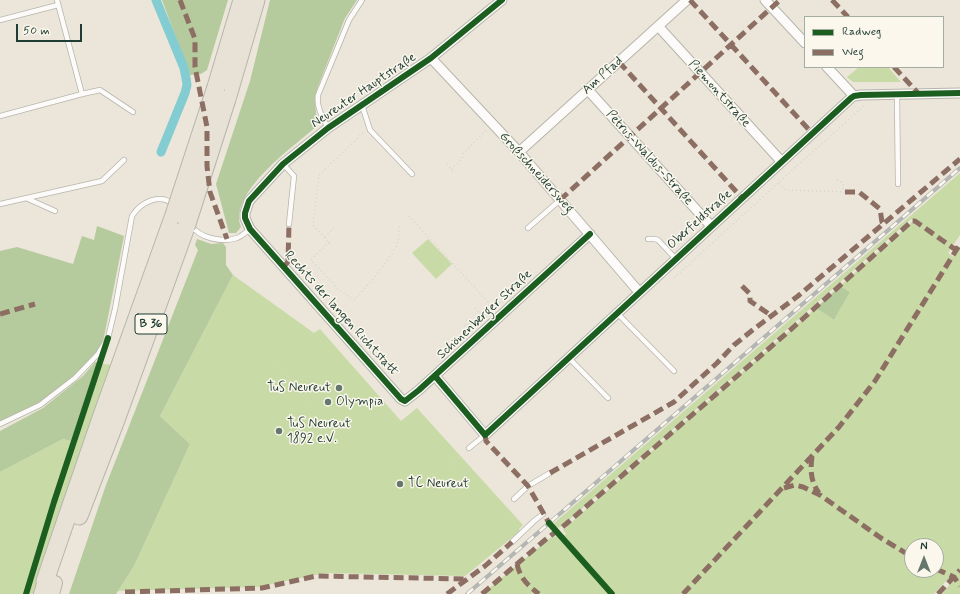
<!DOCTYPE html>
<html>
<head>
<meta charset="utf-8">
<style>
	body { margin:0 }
	#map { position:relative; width:960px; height:594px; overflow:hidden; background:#ebe6d9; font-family:Mynerve,sans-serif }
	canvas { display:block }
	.legend { position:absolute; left:804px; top:16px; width:140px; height:52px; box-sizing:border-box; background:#fbf7ec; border:1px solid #a3ada2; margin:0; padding:5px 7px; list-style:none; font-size:12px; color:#1f3d34 }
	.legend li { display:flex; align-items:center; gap:8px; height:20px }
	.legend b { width:20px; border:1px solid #a3ada2 }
	.north { position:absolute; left:904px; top:538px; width:40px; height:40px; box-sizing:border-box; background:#fbf7ec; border:1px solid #a3ada2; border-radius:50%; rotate:0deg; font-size:11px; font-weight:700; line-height:16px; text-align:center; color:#1f3d34 }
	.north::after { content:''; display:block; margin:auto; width:14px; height:18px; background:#66786e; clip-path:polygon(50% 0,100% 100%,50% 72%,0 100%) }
	.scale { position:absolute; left:16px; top:24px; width:66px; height:18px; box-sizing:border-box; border:2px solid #1f3d34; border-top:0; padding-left:5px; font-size:12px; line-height:14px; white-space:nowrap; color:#1f3d34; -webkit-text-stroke:3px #fbf7ec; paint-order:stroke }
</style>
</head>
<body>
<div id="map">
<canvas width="960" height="594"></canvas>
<ul class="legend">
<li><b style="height:5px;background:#1b5e20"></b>Radweg</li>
<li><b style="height:5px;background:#8d6e63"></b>Weg</li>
</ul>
<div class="north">N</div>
<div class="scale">50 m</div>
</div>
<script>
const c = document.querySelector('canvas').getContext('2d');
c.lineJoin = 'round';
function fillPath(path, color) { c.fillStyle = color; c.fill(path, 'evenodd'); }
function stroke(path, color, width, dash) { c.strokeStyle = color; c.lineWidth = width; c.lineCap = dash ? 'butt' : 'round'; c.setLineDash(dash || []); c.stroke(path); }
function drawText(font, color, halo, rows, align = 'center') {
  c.font = font + ' Mynerve,sans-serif'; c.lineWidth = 3; c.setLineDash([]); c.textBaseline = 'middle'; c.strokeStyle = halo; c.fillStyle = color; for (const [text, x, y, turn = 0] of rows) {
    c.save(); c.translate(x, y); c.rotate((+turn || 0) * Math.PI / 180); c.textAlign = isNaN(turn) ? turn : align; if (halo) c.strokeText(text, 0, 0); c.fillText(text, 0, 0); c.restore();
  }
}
fillPath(new Path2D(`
	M859,67h29l13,15h-48l-6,-5z
	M960,173v62l-12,18 6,4 6,-9v346h-18l8,-10 -3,-4 -13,14h-318l-53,-58 3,-2 -3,-4 126,-112 127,-110 18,12 16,-28 -10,-6 73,-65 -2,-2 -1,1 -170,151 -179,156 -6,1 -2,-4zM912,546h24v24h-24z
	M428,239l24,25 -16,15 -24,-26z
	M233,275l81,58 6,-4 81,92 16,-13 106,117 -4,4 1,2 -55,45 -140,-3 -68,14 -139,4 16,-25 56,-122 -30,-28z
	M103,364l9,1 -76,229h-8l30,-100z
	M63,439l8,2 -48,153h-23v-122z
	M557,536l52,58h-127l68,-56z`), '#c8dba6');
fillPath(new Path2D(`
	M162,0h66l-21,70 -6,4 -11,1z
	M270,0h87l-12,18 -28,71 -2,10 2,27c-24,21 -77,58 -78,92 0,3 1,6 2,9l-5,6h-7l-13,-49 34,-103z
	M97,226l27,10 -20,101 -6,17 -7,8 -51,43 -40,19v-173l17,-4 56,17 9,-28 12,4z
	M197,239l14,5 12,-1 3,4v18l7,10 -73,141 30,28 -56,122 -18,28h-47l37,-109 92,-235 -3,-5z
	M840,286l10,6 -16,28 -18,-12z
	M95,362h3l-27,79 -8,-2 -63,33v-41l43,-23 40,-32z`), '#b5ca9d');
stroke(new Path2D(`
	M156,0l28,68 2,10 1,7 -2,8 -24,59`), '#82ccd2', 9);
const lane = new Path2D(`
	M57,0l25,94 18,-4 33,22
	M0,20l58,-15
	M897,94l1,90
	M362,105l8,25 42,44
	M0,116l82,-22
	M328,128c-5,-10 -12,-21 -10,-33l31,-75 13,-20
	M283,164l11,12 -5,48
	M26,198l29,13
	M0,204l102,-23 22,-21
	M191,225c8,13 31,18 46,13 5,-2 9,-6 13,-9
	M528,228l32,-28
	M648,239h7l3,1 17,18
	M616,312l58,59
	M568,357l40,41
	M0,424l40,-19 35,-27 23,-24 10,-16 7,-29 17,-93c9,-14 27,-23 41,-12
	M469,448l16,-13
	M514,499l14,-13 22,-13
	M512,542l22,-21 9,-7`);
const street = new Path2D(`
	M502,0l-71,58 -103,70 -45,36 -34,37 -4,12v5l5,11 151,170 4,2 14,-11 171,-156
	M765,0l40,43
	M658,26l123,135
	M431,58l88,94 120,140
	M827,67l27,29
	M588,90l123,136
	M519,152l168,-152
	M435,376l50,59 366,-337 3,-2 7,-1 99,-2`);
const primary = new Path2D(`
	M41,594l4,-13
	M52,594l3,-11`);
const highway = new Path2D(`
	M216,87l26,-87
	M227,99l29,-99
	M79,516l37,-96 70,-193
	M45,581l56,-163 73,-203`);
stroke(lane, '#b6b5ac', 6);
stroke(street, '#b6b5ac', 11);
stroke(primary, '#b6b5ac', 16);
stroke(highway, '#b6b5ac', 19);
stroke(new Path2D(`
	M447,164l7,9
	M451,169l11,-10 1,-6 24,-23
	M837,180l6,3v9
	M845,192l-59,-2 -8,-7 88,-79
	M409,216l81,88
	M325,237l11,-11
	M329,242l-18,18 28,30 15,10c12,-12 40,-44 44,-59 1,-5 1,-11 1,-16
	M330,244l-17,-19 6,-50 45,-43
	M674,278l104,-95
	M475,308l9,11
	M480,314l10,-10 2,2 5,-6 3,3
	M466,320l8,9
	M464,325l2,2 3,-3
	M471,325l10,-10
	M277,365l33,37
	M449,466l11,-10`), '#d4d5d0', 1.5, [1, 3]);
stroke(lane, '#fcfbf9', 4.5);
stroke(street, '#fcfbf9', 9);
stroke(primary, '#e7e2d5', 14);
stroke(highway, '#e7e2d5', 17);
const rail = new Path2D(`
	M467,594l493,-426`);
stroke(rail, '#b3b6b3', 4);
stroke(rail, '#fbf7ec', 2.5, [8]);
const highwayBridge = new Path2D(`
	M174,215l42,-128
	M186,227l41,-128`);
stroke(highwayBridge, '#b6b5ac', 19, []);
stroke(highwayBridge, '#e7e2d5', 17);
stroke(new Path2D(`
	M180,0l15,39v28l12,60v39l3,26 17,47
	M690,0l122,133
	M832,0l16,17
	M619,62l123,136
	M894,67l24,26
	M845,192h14l21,17 2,13 2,2
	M560,200l220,-200
	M284,266l4,-4 1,-38
	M742,286l8,8v7l22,15
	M0,314l35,-10
	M485,435l1,6 42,45 21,37
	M812,457c-2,14 -1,25 7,36
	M550,473l124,-71 43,-39 17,-18 20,-16 44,-33 162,-137
	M784,488l11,-3 8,2 17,8 61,43 31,19
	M517,564c3,14 11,22 22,30
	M936,569l18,8 6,9
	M125,592l137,-4 54,-12 151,3
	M447,594l38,-28 27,-24
	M482,594l63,-54 21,-16 222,-192 124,-111h3l41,29
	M683,594l156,-167 36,-46 85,-137
	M938,594l22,-24`), '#8d6e63', 5, [10, 5]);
stroke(new Path2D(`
	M502,0l-71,58 -103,70 -45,36 -34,37 -4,12v5l5,11 151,170 4,2 14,-11 171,-156
	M435,376l50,59 366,-337 3,-2 7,-1 99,-2
	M549,523l63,71
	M26,594l28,-92 54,-164`), '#1b5e20', 6);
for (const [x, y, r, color] of [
	[339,388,4,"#66786e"],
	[328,402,4,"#66786e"],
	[279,431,4,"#66786e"],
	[400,484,4,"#66786e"]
]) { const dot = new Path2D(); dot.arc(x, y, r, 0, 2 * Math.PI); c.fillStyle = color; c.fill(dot); stroke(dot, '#fbf7ec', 1.5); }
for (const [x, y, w] of [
	[151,324,32]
]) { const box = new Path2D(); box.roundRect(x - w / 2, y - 10, w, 20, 3); c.fillStyle = '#fbf7ec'; c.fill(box); stroke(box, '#1f3d34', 1); }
drawText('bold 12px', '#1f3d34', null, [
	["B 36",151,324]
]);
drawText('13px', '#1f3d34', '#fbf7ec', [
	["Am Pfad",603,76,-42],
	["Neureuter Hauptstraße",364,91,-34],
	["Piemontstraße",719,94,48],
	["Petrus-Waldus-Straße",649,158,48],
	["Großschneidersweg",536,173,48],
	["Oberfeldstraße",700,220,-42],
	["Rechts der langen Richtstatt",341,314,48],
	["Schönenberger Straße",485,315,-43]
]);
drawText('13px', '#1f3d34', '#fbf7ec', [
	["TuS Neureut",331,388,"right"],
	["Olympia",336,402],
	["TuS Neureut",287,424],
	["1892 e.V.",287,439],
	["TC Neureut",408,484]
], 'left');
</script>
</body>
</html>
